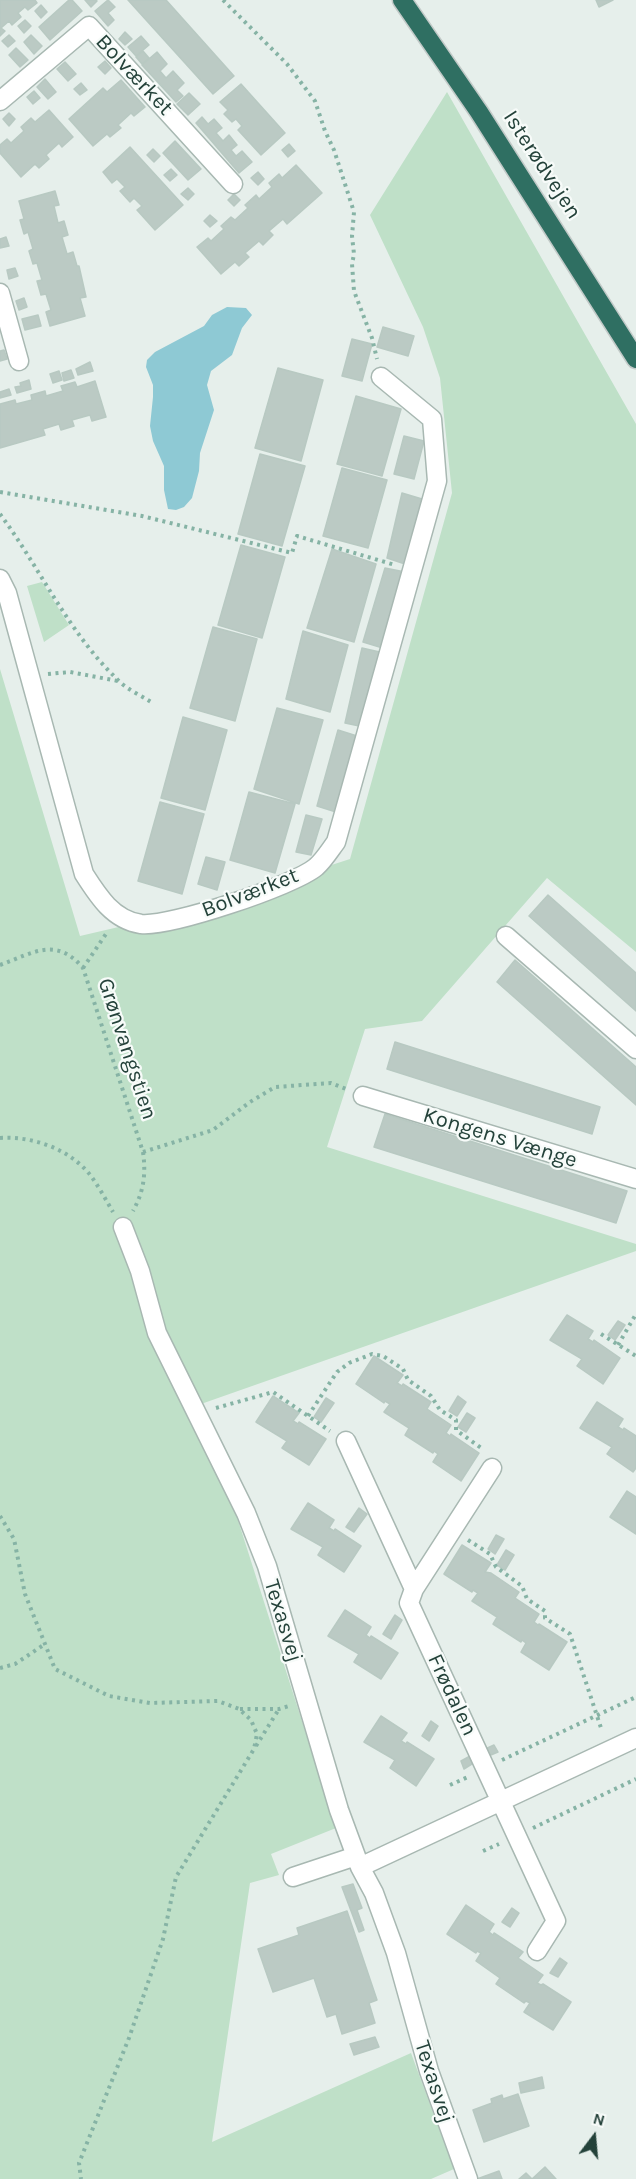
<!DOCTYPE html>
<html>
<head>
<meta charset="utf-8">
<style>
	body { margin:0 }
	#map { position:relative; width:636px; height:2179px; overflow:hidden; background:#e6efeb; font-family:Karla,sans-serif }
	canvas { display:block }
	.north { position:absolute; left:564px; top:2107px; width:60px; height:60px; -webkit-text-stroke:4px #f7fbf9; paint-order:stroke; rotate:16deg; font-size:16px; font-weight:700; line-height:24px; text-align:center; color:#24423a }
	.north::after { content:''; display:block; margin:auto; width:21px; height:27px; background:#24423a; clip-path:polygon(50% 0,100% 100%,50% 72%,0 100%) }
</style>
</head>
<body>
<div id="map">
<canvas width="636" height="2179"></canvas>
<div class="north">N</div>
</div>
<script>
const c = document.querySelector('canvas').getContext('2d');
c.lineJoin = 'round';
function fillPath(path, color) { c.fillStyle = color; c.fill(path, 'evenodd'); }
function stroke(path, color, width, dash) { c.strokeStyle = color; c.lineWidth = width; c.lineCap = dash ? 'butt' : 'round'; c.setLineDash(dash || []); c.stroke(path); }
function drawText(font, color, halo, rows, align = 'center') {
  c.font = font + ' Karla,sans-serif'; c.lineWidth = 4.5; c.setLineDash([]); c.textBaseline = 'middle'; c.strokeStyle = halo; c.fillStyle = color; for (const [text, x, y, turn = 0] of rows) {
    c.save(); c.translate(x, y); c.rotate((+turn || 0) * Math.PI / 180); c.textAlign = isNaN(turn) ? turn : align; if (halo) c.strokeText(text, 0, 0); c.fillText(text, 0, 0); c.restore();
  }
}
fillPath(new Path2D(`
	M447,92l189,332v528l-89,-74 -125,143 -57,8 -38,118 309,97v7l-435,153 135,424 -65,26 8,21 -29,8 -38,259 199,-89 43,116 -23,10h-431v-1510l80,267 116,-27 154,-50 102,-366 -12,-115 -17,-51 -53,-112z
	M42,582l27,43 -25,17 -17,-56z`), '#bfe0c8');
fillPath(new Path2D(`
	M227,307l19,1 6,7 -10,13 -10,27 -21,16 -4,14 7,25 -14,43 -1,18 -7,27 -8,9 -8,3 -8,-1 -4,-19v-24l-11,-25 -3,-15 3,-29v-12l-7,-18 1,-7 8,-8 49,-26 8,-11z`), '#8ec9d4');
const building = new Path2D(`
	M0,0h35l2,3 -9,7 -3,-3 -7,6 3,4 -9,8 -3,-4 -8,7 4,3 -5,5z
	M69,0h3l10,11 -32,29 -11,-13z
	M85,0h11l1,1 -6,6z
	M108,0l7,7 -7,6 6,7 -6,6 -13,-15z
	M128,0h38l68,76 -21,18z
	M596,0h17l-14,7z
	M41,5l6,7 -6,6 -6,-7z
	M25,20l6,6 -7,7 -6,-7z
	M125,32l7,7 -7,6 -6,-6z
	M9,35l6,6 -7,6 -6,-6z
	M31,35l11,11 -8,8 -10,-12z
	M141,36l8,9 -13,11 -8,-9z
	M16,48l12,12 -8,7 -11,-12z
	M143,51l6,7 -7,6 -6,-7z
	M157,52l10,12 -7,7 6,7 7,-7 11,12 -7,7 6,6 -7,6 -34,-37z
	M105,61l6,7 -6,6 -7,-7z
	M65,62l11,12 -8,7 -11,-12z
	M45,79l11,13 -8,7 -11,-12z
	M121,80l24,27 -11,9 -3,-3 -13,12 3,3 -11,9 -3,-3 -14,12 -24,-27 34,-31 4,4z
	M81,83l6,7 -7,5 -6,-6z
	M241,84l44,49 -24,22 -23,-25 4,-4 -6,-7 -4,3 -8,-8 4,-4 -8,-8z
	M34,91l6,7 -7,6 -6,-7z
	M189,93l11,11 -12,11 -11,-11z
	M49,110l24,27 -11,10 -3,-4 -13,12 3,4 -10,9 -4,-4 -14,13 -21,-24v-8l7,-6 4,4 13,-12 -3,-4 10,-9 4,4z
	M9,113l6,6 -6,7 -6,-7z
	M202,117l6,7 6,-5 8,9 -6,5 7,8 6,-6 8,10 -6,5 5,6 6,-5 10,11 -13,11 -43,-50z
	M175,141l26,28 -13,11 -25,-27z
	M289,144l6,7 -7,6 -6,-7z
	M130,147l53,58 -28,25 -18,-20 5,-4 -8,-8 -4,4 -10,-11 5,-4 -8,-8 -5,4 -9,-11z
	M153,149l7,7 -6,6 -7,-7z
	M296,165l26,28 -35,31 -4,-5 -14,12 4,4 -10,10 -4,-4 -14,12 4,4 -10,9 -4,-4 -14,12 -24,-27 11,-9 3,3 13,-12 -3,-3 10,-9 4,3 13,-12 -3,-3 11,-10 3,4 13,-12 -3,-4 10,-9 3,4z
	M171,169l6,6 -7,6 -6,-6z
	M258,172l6,7 -6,6 -7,-7z
	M188,188l6,6 -6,6 -7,-6z
	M55,191l4,14 -5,1 4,17 6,-2 4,14 -6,2 5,17 6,-2 4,14h2l7,31 -6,1 5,18 -35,10 -4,-14 5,-2 -5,-16 -5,1 -4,-14 5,-1 -5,-17 -4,1 -4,-13 4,-2 -5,-17 -4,2 -4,-14 4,-1 -5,-18z
	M234,194l6,6 -6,6 -6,-6z
	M210,215l7,6 -7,6 -6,-6z
	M6,237l3,9 -9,2v-9z
	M15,268l3,8 -9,3 -2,-9z
	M24,298l3,9 -8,3 -3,-9z
	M38,315l3,11 -16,4 -3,-11z
	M383,327l31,9 -6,20 -31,-9z
	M352,339l20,5 -10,37 -20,-5z
	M4,350l3,9 -7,2v-10z
	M90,362l3,9 -15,4 -2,-6z
	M278,368l45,12 -22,81 -46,-13z
	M71,370l3,8 -10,3 -2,-8z
	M59,371l3,9 -9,3 -3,-9z
	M29,380l2,9 -14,4 -2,-6 6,-1 -1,-3z
	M95,381l11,36 -14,4 -2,-6 -18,5 2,6 -13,4 -2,-6 -16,5 2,6 -45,13v-44l15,-4 1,4 16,-4 -1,-5 14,-4 1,5 17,-5 -2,-5 14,-4 2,5z
	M9,389l2,6 -11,3v-6z
	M356,396l45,13 -19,67 -45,-12z
	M404,436l20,5 -10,38 -20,-5z
	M260,454l45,12 -23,80 -44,-12z
	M342,468l45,12 -19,68 -45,-12z
	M402,493l20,6 -17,65 -18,-6z
	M241,545l44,12 -23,81 -44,-13z
	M332,549l44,15 -22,78 -47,-14z
	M385,568l20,4 -19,77 -23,-7z
	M213,627l44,12 -22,82 -45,-13z
	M303,631l45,14 -18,67 -44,-13z
	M362,648l22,5 -20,74 -19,-4z
	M277,708l46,12 -24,84 -45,-15z
	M183,717l44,13 -22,80 -44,-12z
	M338,730l19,6 -21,76 -19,-6z
	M249,792l46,12 -20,69 -45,-13z
	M160,802l44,12 -22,80 -44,-13z
	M306,815l16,4 -11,36 -15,-3z
	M206,857l19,5 -8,28 -19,-6z
	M548,895l88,78v38l-107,-95z
	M515,960l121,107v38l-139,-123z
	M395,1042l205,65 -8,27 -205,-65z
	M385,1114l242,77 -11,32 -242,-76z
	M567,1315l26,16 -5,8 5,3 1,-2 26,18 -17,26 -26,-18 5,-7 -32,-19z
	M618,1321l7,4 -10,15 -7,-5z
	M374,1356l29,19 -6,8 5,3 1,-2 28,18 -4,7 24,16 -5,8 4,3 1,-2 28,19 -18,28 -28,-19 5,-8 -4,-3 -1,2 -28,-18 4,-7 -25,-16 6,-8 -5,-3 -1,2 -28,-19z
	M273,1396l26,17 -6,8 5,3 1,-2 27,17 -17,26 -27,-17 5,-7 -31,-19z
	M458,1396l8,6 -9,14 -8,-5z
	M326,1398l8,5 -13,19 -7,-5z
	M597,1402l26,17 -5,8 5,3 1,-2 12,8v32l-3,4 -26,-18 5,-7 -32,-19z
	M467,1413l8,5 -9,14 -8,-5z
	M627,1491l9,6v37l-26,-17z
	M308,1503l26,17 -5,8 5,3 1,-2 26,17 -17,26 -26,-17 5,-8 -32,-18z
	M359,1508l8,6 -13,18 -8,-5z
	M496,1535l8,4 -9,15 -7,-5z
	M462,1545l29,18 -6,9 6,1 28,19 -4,6 24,16 -5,8 4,3 1,-1 28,18 -18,28 -28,-18 5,-9 -4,-3 -1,2 -28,-18 4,-7 -25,-16 6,-8 -5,-3 -1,2 -28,-18z
	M506,1550l8,5 -9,15 -8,-5z
	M345,1610l26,17 -5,8 4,3 1,-2 27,17 -17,26 -27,-17 5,-8 -31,-18z
	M395,1615l7,5 -11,19 -8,-5z
	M381,1716l26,17 -6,8 5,3 1,-2 27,17 -18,27 -26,-18 5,-8 -31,-18z
	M431,1721l7,5 -9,15 -7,-5z
	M494,1745l4,7 -12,5 -3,-7z
	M472,1755l3,7 -11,7 -3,-8z
	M353,1884l9,24 -5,2 7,20 -5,2 -17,-45z
	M466,1905l28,19 -5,8 4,3 1,-2 29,19 -5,6 25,17 -6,8 4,2 2,-1 28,18 -18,28 -29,-18 6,-9 -4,-2 -2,2 -28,-19 4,-6 -24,-17 5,-8 -4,-2 -1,2 -29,-19z
	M512,1908l7,5 -9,14 -8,-5z
	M347,1911l30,89 -8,3 6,20 -33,11 -6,-20 -9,3 -13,-39 -41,14 -15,-43 41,-14 -2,-7z
	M560,1958l7,5 -9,14 -8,-4z
	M375,2037l4,10 -25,8 -4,-11z
	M542,2077l2,11 -23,5 -2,-10z
	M518,2094l11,32 -45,16 -11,-32 19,-7 -1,-4 11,-4 1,4z
	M545,2167l11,12h-24z
	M499,2171l3,8h-25z
	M526,2173l6,6h-13z`);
fillPath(building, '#bbcac4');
stroke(building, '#b8c9c2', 1.5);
const minor = new Path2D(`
	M0,101l89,-75 144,158
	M0,293l19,68
	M0,579l7,14 77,281c14,22 29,46 57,50 29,3 152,-38 175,-57 8,-7 14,-17 20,-25l101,-361 -5,-62 -51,-42
	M506,936l130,113
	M363,1096l273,83
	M123,1227l17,44 17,62 89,180 21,53 72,244 21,57 14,26 22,60 33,118 39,108
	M346,1441l68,148 -5,14 147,318 -19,30
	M414,1589l78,-121
	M360,1867l276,-129
	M293,1877l63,-21`);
const highway = new Path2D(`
	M402,0l77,112 157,247`);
stroke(minor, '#a8b8b2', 21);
stroke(highway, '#c2cac8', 21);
stroke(new Path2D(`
	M223,0l64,64 28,37 10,30 9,19 20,62 -2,24 2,18 -2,10 2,27 18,47 5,21
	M0,492l142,24 150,37 5,-17 98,29
	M0,514c40,54 68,118 117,165 9,10 23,16 34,23
	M48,674l22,-2 48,9
	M0,965c33,-12 56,-29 83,3l60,184c3,22 1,39 -10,59
	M83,968l25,-37
	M0,1138c33,-2 70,11 91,38 8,11 15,24 22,36
	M143,1152l70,-22 37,-28 25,-15 56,-4 15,6
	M601,1334l35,22
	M618,1345l18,-31
	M216,1408l57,-16 57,39
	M308,1416l29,-44 12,-9 23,-9 11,2 20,13 5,11 23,16 9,14 16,10v10l28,20
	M0,1516l14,23 11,55 30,75 54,27 41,7 68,-2 21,8 12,11 6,14 -3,15 -78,128 -13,62 -34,99 -50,125 2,16
	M468,1540l22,14 6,13 26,19 5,13 18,12v7l25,16 32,97
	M0,1668l15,-4 30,-20
	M240,1709h39l10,-3
	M256,1746l23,-37
	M502,1760l134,-63
	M450,1785l18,-8
	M533,1828l103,-49
	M483,1851l16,-7`), '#86b3a5', 4, [3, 4.5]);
stroke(minor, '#fff', 18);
stroke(highway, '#2f6f62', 18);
drawText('22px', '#24423a', '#f7fbf9', [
	["Bolværket",134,75,47],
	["Isterødvejen",542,165,57],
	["Bolværket",250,893,-21],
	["Grønvangstien",127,1049,72],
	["Kongens Vænge",500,1138,17],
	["Texasvej",283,1621,73],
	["Frødalen",452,1695,65],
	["Texasvej",434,2082,72]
]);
</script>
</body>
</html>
